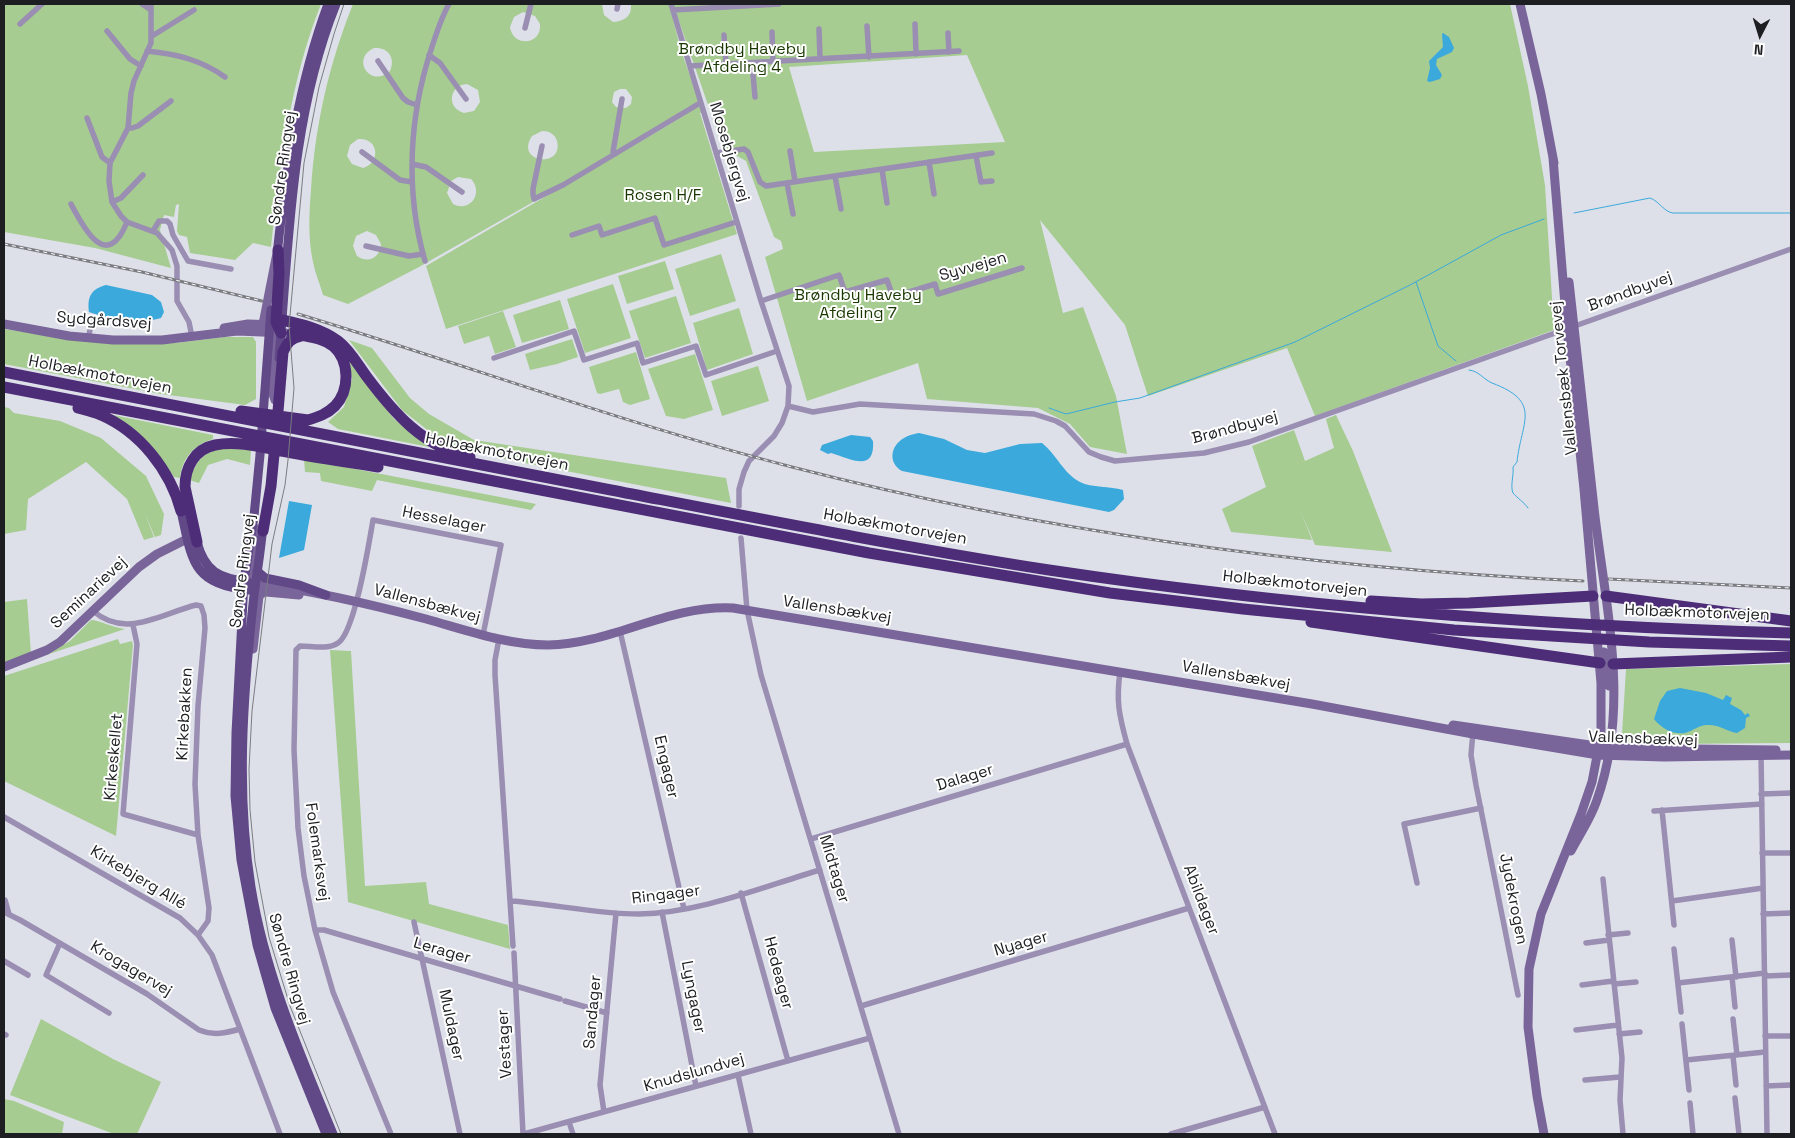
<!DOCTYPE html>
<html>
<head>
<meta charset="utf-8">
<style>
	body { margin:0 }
	#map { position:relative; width:1795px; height:1138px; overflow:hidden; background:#dee0e9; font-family:"Space Grotesk",sans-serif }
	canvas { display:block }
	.frame { position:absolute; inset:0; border:5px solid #1d1e21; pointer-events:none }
	.north { position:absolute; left:1735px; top:10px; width:50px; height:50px; -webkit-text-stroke:4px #fff; paint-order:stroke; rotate:185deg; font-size:14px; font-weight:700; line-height:20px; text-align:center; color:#1d1e21 }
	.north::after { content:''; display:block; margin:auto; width:18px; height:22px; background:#1d1e21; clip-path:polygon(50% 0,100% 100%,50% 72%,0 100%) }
</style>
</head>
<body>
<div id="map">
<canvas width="1795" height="1138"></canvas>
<div class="frame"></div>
<div class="north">N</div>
</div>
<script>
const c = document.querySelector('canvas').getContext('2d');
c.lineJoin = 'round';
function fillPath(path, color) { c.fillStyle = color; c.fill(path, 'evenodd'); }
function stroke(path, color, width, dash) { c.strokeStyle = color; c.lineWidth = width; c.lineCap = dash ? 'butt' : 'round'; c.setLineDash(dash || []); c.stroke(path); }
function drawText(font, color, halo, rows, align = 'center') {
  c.font = font + ' "Space Grotesk",sans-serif'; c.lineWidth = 4; c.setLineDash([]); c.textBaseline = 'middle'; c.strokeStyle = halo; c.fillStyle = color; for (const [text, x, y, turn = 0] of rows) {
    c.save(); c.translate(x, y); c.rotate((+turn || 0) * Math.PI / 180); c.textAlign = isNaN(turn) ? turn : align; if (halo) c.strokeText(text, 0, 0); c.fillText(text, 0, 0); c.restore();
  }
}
fillPath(new Path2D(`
	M4,4h317c-31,78 -41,161 -50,243l-18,-4 -18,17 -45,-7 -3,-16 -8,-2 -2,-4 2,-27 -3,1 -2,12 -10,-2 -4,15 11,38 -76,-20 -91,-16z
	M353,4h249l2,11 9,7c12,-1 19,-6 18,-18h38l12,46 22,63h-3l37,121 -291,95 -20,-63 265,-154 -272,155 -71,37 -25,-9c-3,-11 -8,-22 -10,-33 -5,-23 -4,-48 -2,-72 4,-65 18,-126 42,-186zM523,12l12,4 5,8c2,21 -27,24 -30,3l4,-10zM374,48c14,-1 22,10 16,23 -19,18 -40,-12 -16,-23zM467,84l11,6 2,12 -6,9 -10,2c-18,-5 -15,-28 3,-29zM620,89h6l6,8 -1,7 -5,4 -10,-1 -4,-5 2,-10zM542,131c7,0 13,3 15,10 7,28 -43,22 -25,-5zM358,139c20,-2 24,23 5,29l-11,-4 -5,-8 3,-11zM458,177l13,2c13,14 -1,34 -18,25l-6,-11 4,-12zM367,231l9,4 5,9c-1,14 -13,20 -24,12l-4,-10 3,-10z
	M673,4h837l18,82 17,99 9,145 -239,86 -28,-68 -139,48 -23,-71 -85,-105 23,93 20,-6 33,89 11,58 -37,-7 -20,-23 -32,-16 -111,-9 -9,-36 -111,38 -42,-144 18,-8 -2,-8 -7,-4 -28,-76 -23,-13zM967,55l38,87 -191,10 -25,-85z
	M721,254l15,47 -46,15 -15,-47z
	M665,261l9,28 -47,15 -9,-28z
	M613,284l18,54 -46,15 -18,-54z
	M676,296l15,47 -46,15 -16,-47z
	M560,300l9,29 -47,14 -9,-28z
	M739,308l14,46 -46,16 -14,-47z
	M503,311l13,36 -21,7 -6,-18 -25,8 -6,-18z
	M4,329l87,13 33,2 52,-1 48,-6h29l3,5v57l-11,6 -84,-11 -157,-30z
	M572,339l6,18 -21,7 -27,6 -5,-16z
	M349,340l23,8 38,50 19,16 45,26 252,38 5,25 -263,-51 -19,-8 -19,-12 -28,-22z
	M636,352l14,47 -20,6 -7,-3 -4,-13 -19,5 -3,-1 -8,-26z
	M695,354l18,56 -29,9 -18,-3 -18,-47z
	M349,361l45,58 35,28 -91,-18 -10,-7 16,-15 8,-28z
	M758,366l11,35 -47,15 -11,-35z
	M4,407l5,1 5,5 46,8 41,17 45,38 18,38 -3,21 -6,2 -10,-23 9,23 -10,3 -17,-41 -41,-37 -58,37 -2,31 -22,4z
	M108,414l105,21v4c-19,6 -31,19 -33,39l-6,-1 -21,-27z
	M1336,415l17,36 39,101 -77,-7 -14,-33 11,28 -81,-8 -9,-23 44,-22 -14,-41 42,-16 11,31 29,-13 -8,-29z
	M223,448l28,2 -1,15 -23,-6 -19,6 -9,18 -10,-3c8,-19 12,-27 34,-32z
	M304,459l232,45 -5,6 -154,-30 -5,11 -51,-10 -1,-8 -15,-1z
	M27,599l4,55 -27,11v-63z
	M91,620c7,0 24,8 34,9l-79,26 24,-14z
	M118,639l2,5 12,-3 1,4 -17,191 -112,-55v-105z
	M330,650l21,1 14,235 61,-4 3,22 79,21 2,24 -162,-47z
	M1791,664l-1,79 -123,1 -12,-2h-32v-8h-1l4,-65z
	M41,1019l72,40 48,23 -24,52h-23l-104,-39z
	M4,1099l10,2 50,21 -2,12h-58z`), '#a6cc91');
fillPath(new Path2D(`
	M1443,33l6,4 5,11 -2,4 -15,7 -1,6 6,10 -2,4 -10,3 -3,-1 3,-13 -1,-7 14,-14 -1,-13z
	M106,285l46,10 9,7 3,10 -3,6c-19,6 -53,1 -72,-6 -2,-15 2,-23 17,-27z
	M919,433l25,6 23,11 18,3 35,-9 22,-1c14,11 22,31 38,39 12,6 30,4 43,8l1,9 -10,11 -5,2 -207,-41c-14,-8 -12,-25 2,-33 5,-3 10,-4 15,-5z
	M851,435l19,2 3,4c2,32 -22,18 -42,12l-3,1 -8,-4 2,-5z
	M289,501l23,4 -8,45 -25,8z
	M1680,688l26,5 17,7 3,-5 6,3 -2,6 11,6 4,5 3,-2 2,3 -4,2 -1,10 -8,5c-11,-2 -19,-9 -30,-8 -8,0 -14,6 -22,8 -12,2 -24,-5 -31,-14l6,-18 7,-10z`), '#3ba9db');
stroke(new Path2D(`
	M1574,213l76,-15c9,3 14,14 23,15h118
	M1416,282l22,64 18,15
	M1469,370c10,1 14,9 23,13 51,19 29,39 25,79l-4,5c1,8 -3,19 0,26 3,4 12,10 15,15
	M1049,408l17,6 49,-12 25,-4 155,-56 115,-57 91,-50 43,-16`), '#3ba9db', 1);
stroke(new Path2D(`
	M142,4l9,6
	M151,4v39l-17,38 -3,12 -3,35 -18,35 -1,18 3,21 9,14 6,6 30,11 15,17 5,16v35l12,21 3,15
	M671,4l90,297 28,85 -1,20 -6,17 -8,13 -25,25 -5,11 -5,17v17
	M617,9l1,-5
	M673,10l106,-6
	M20,24l22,-20
	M915,24l1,30
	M867,26l2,31
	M525,28l6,-24
	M819,29l1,30
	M107,31l23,28 11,7
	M772,32l1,30
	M948,33l1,19
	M724,35l2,29
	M152,36l42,-26
	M147,51c30,3 54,9 78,26
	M429,55l11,8 26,36
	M378,61l25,37 5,4 9,3
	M752,63l3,34
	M690,66l269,-15
	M87,118l15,39 8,6
	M128,128h4l6,-2 33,-25
	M542,146l-9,43v5l1,5 29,-14 137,-82
	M790,151l5,30
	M362,152l38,28 12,2
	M716,153l28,-4 4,3 12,30 6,4 226,-33
	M615,154l-2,-2 9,-53
	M976,156l5,26 11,-1
	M929,162l5,32
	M412,164l14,3 36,25
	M882,169l5,34
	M835,176l6,33
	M787,183l6,31
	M112,202l9,-4 22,-23
	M71,204c13,25 36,68 56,18
	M153,231l6,-10h8l3,3 3,11 15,26 43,8
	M572,235l27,-9 3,9 53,-17 9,27 72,-23
	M366,246l43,10 14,-2
	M425,261c-20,-69 -16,-144 6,-211 5,-16 10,-32 18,-46
	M761,301l78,-26 6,17 42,-12 6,17 42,-13 3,10 84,-26
	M88,339l3,-14
	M494,358l80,-27 10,29 53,-17 6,20 53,-17 10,29 71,-24
	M788,406l25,6 47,-8 174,10 22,7 9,5 24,26 12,5 14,4 89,-8 45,-11 542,-193
	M741,538l6,72 14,65 138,459
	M93,611c33,28 67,3 103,-6l5,1 3,9 1,13 -7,78 -3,78 3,51 11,73 -1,13 -10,14
	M133,625l4,19 -14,170 75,21
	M620,631l64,278
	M499,639l-4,21v15l18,271
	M1120,672c-4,29 -1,43 7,72l148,390
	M1473,732l-2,23 5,30 42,210
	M1761,754l6,380
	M1761,794l30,-1
	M1662,810l12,115
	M1654,811l108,-7
	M4,817l176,101 18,17 14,20 68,179
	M811,839l316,-95
	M1762,853h29
	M1603,879l19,179 -2,42 3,34
	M1417,883l-13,-59 77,-16
	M741,893l47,168
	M5,900l4,14
	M511,901c43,3 85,13 128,13 61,-1 123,-27 181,-44
	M1672,901l91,-13
	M4,912l16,8 127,74 52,36c15,6 27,3 41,-1
	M662,912l34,174
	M1763,914l28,-1
	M414,922l46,212
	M315,930h9l236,69
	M1608,935l20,-2
	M1732,940l4,37
	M60,943l-14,32 63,38
	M1586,943l23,-3
	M1674,949l7,63
	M514,953l9,181
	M4,961l24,14
	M1765,976l26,-1
	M1732,977l3,30
	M1678,983l87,-10
	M1614,984l22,-2
	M1582,985l31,-4
	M565,1001l42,12
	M861,1006l328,-98
	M1733,1019l4,36
	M1682,1024l7,66
	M1576,1030l42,-5
	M4,1034l2,1
	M1619,1034l21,-2
	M1765,1036h26
	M1733,1056l3,29
	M1686,1060l79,-8
	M738,1075l13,59
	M1585,1080l35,-3
	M1766,1086l25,-1
	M1735,1098l4,36
	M1690,1103l3,31
	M604,1112l-4,-27 16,-172
	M569,1122l4,12
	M391,1134l-58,-142 -18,-62 -11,-54 -6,-48 -4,-78 2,-100 4,-4c12,0 28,4 38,-3 17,-11 31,-100 35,-123l128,25 -18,90
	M524,1134l346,-96
	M1171,1134l94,-27`), '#9a8eb2', 5.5);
stroke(new Path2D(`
	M1520,4l21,90 13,69
	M1569,282c9,75 16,151 25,226 11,98 37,196 3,292 -6,18 -17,34 -26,51
	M4,324l65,12 44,4h49l75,-9 49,2
	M263,324l13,-66
	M272,327l3,18 -2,49 2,6
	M224,328l24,-4 28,1
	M254,527l1,14 -4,37 4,13 44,4
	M256,583c57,8 114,21 170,36 40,11 81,26 122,26 65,-1 118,-40 185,-37l579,96 161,30 125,21 66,2 127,-2
	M253,649l6,-53 5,-4
	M1604,652l5,34
	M4,667l43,-17 13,-8 79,-75 18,-13 30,-15
	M1453,725l157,23 166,2
	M1544,1134l-7,-38 -9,-69 1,-58 12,-55 40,-100 11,-32 9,-47v-52l-17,-194 -17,-160 -14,-171`), '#796599', 9);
stroke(new Path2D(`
	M277,255c9,-86 21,-170 51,-251
	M271,310l-11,145 -6,61 -10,65 -8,152 -1,63 6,64 16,85 18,63 51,126
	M279,358c10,-119 12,-242 57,-354
	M181,511c11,49 11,74 68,79
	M263,525c-2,26 -7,52 -10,79 -10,94 -17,188 -2,283 14,86 49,167 82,247
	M197,542c8,30 22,36 51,40
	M257,571l8,7 34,7 27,10`), '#614887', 9);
stroke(new Path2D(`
	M278,250l1,23 -3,49 5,11
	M282,320c19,4 40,9 56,21 12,9 20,24 29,36 27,36 56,70 103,80
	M4,372c202,40 404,79 607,118 145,28 291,57 438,80 246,37 494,56 742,63
	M4,387l865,166 241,40 133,16 211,21 195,12 142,4
	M78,408c7,2 15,4 23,7 39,17 69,55 80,96
	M241,411l67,9c10,-3 19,-6 27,-14 15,-16 15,-45 -2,-60 -12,-9 -27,-9 -41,-13
	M277,423l6,-71c4,-9 8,-14 18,-16
	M263,531l8,-45 4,-42
	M197,542l-12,-55c0,-20 10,-38 30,-42 23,-5 50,3 72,7 30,6 61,10 91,15
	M1606,596l185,25
	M1371,601l50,3 48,-1 124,-7
	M1311,622l289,41
	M1613,664l178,-7`), '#4d2d77', 11);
stroke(new Path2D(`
	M341,1134l-51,-128 -21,-69 -14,-75 -5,-52 -1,-41 3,-58 20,-167 13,-59 3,-25 6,-72 -5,-62 15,-163 15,-76 15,-53 10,-30`), '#7a7c82', 1);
const rail = new Path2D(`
	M4,244l138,28 120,29
	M298,314c166,50 327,110 494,153 259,67 524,101 791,114
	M1609,579l182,9`);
stroke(rail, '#7a7c82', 3);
stroke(rail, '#fff', 1, [4]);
drawText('16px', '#183800', '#fff', [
	["Brøndby Haveby",742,50],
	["Afdeling 4",742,68],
	["Rosen H/F",663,196],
	["Brøndby Haveby",858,296],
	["Afdeling 7",858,314]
]);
drawText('16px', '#1d1e21', '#fff', [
	["Mosebjergvej",729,152,73],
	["Søndre Ringvej",283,168,-82],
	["Syvvejen",973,267,-16],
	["Brøndbyvej",1630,292,-20],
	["Sydgårdsvej",104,321,4],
	["Holbækmotorvejen",100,375,11],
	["Vallensbæk Torvevej",1564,378,-96],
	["Brøndbyvej",1235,428,-15],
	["Holbækmotorvejen",497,452,11],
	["Hesselager",444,520,11],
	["Holbækmotorvejen",895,527,10],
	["Søndre Ringvej",243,571,-83],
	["Holbækmotorvejen",1295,584,6],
	["Seminarievej",89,593,-43],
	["Vallensbækvej",427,604,15],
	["Vallensbækvej",837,610,9],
	["Holbækmotorvejen",1697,613,2],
	["Vallensbækvej",1236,676,10],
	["Kirkebakken",185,714,-87],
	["Vallensbækvej",1643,739,2],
	["Kirkeskellet",114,757,-85],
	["Engager",666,767,77],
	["Dalager",965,778,-17],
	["Folemarksvej",317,852,82],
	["Midtager",834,869,73],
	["Kirkebjerg Allé",138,878,31],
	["Ringager",666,895,-7],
	["Jydekrogen",1513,899,79],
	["Abildager",1201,900,69],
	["Nyager",1021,944,-16],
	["Lerager",442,951,16],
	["Krogagervej",131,969,31],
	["Søndre Ringvej",289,969,74],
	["Hedeager",778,973,75],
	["Lyngager",693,997,79],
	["Sandager",593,1012,-85],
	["Muldager",451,1025,78],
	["Vestager",505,1044,-93],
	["Knudslundvej",694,1073,-16]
]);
</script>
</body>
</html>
